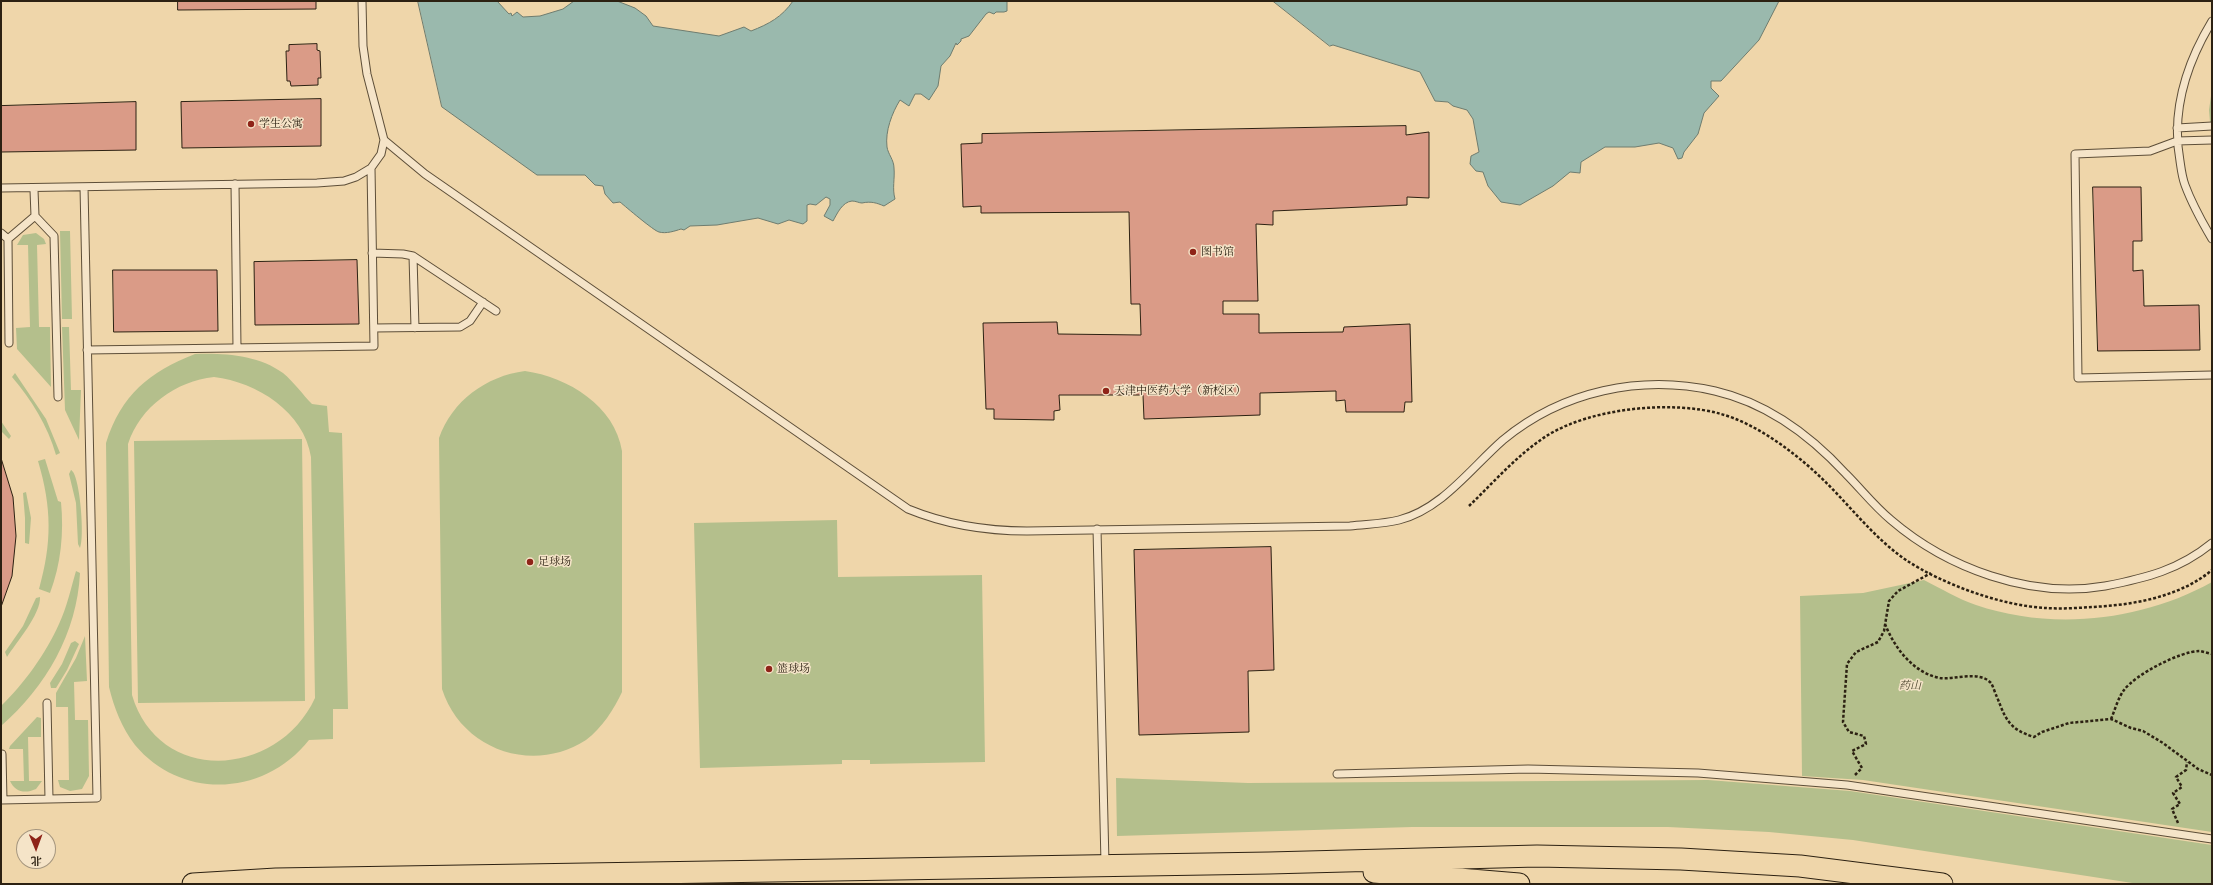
<!DOCTYPE html>
<html>
<head>
<meta charset="utf-8">
<style>
	body { margin:0 }
	#map { position:relative; width:2213px; height:885px; overflow:hidden; background:#efd6aa; font-family:Alegreya,"Noto Serif SC",serif }
	canvas { display:block }
	.frame { position:absolute; inset:0; border:2px solid #2c2112; pointer-events:none }
	.north { position:absolute; left:16px; top:829px; width:40px; height:40px; box-sizing:border-box; background:#f5e4c8; border:1px solid #a5967f; border-radius:50%; rotate:179deg; font-size:11px; font-weight:700; line-height:16px; text-align:center; color:#2c2112 }
	.north::after { content:''; display:block; margin:auto; width:14px; height:18px; background:#8f2418; clip-path:polygon(50% 0,100% 100%,50% 72%,0 100%) }
</style>
</head>
<body>
<div id="map">
<canvas width="2213" height="885"></canvas>
<div class="frame"></div>
<div class="north">北</div>
</div>
<script>
const c = document.querySelector('canvas').getContext('2d');
c.lineJoin = 'round';
function fillPath(path, color) { c.fillStyle = color; c.fill(path, 'evenodd'); }
function stroke(path, color, width, dash) { c.strokeStyle = color; c.lineWidth = width; c.lineCap = dash ? 'butt' : 'round'; c.setLineDash(dash || []); c.stroke(path); }
function drawText(font, color, halo, rows, align = 'center') {
  c.font = font + ' Alegreya,"Noto Serif SC",serif'; c.lineWidth = 3; c.setLineDash([]); c.textBaseline = 'middle'; c.strokeStyle = halo; c.fillStyle = color; for (const [text, x, y, turn = 0] of rows) {
    c.save(); c.translate(x, y); c.rotate((+turn || 0) * Math.PI / 180); c.textAlign = isNaN(turn) ? turn : align; if (halo) c.strokeText(text, 0, 0); c.fillText(text, 0, 0); c.restore();
  }
}
fillPath(new Path2D(`
	M2212,89v33h-2l-1,-12z
	M60,231h10l2,88h-10z
	M36,233l8,6 2,5 -9,1 2,82h11l1,60 -34,-38 -1,-21 14,-1 -2,-82h-11l6,-10z
	M62,327h7l2,63h10l-2,50 -14,-30z
	M195,354c30,-1 63,1 88,19 11,9 20,22 29,31l15,2 2,26 13,1 6,276h-15v30l-24,1c-44,56 -127,61 -174,5 -13,-17 -21,-37 -26,-58l-3,-244c15,-48 43,-71 89,-89zM214,377c43,5 90,35 97,80l4,241c-37,80 -156,88 -183,-3l-4,-251c12,-37 48,-63 86,-67z
	M525,371c43,6 90,35 97,80v241c-8,17 -20,36 -36,48 -54,35 -125,9 -144,-51l-3,-251c13,-37 47,-62 86,-67z
	M15,373l31,46 14,34 -4,2c-8,-29 -25,-56 -44,-78z
	M1,421l10,15 -2,3 -8,-8z
	M302,439l3,262 -167,2 -4,-262z
	M45,459l13,42 3,1c3,31 0,62 -11,91l-11,-4c13,-46 13,-81 -1,-128z
	M71,470c9,4 14,68 9,78l-2,-4 -2,-41 -7,-29z
	M26,492l5,26 -2,26 -4,-1v-25l-2,-25z
	M837,520l1,57 144,-2 3,187 -115,2v-4h-28v4l-142,4 -6,-245z
	M76,571l4,2c-3,60 -34,114 -79,153v-20c23,-22 45,-53 58,-82 8,-17 12,-36 17,-53z
	M1924,580c16,8 34,19 52,25 76,26 166,16 236,-23v250l-349,-52 -61,-4 -2,-180 63,-3z
	M40,597c1,17 -24,46 -33,60l-2,-5 18,-26 13,-28z
	M85,636l2,45 -13,1 1,38h13l1,56 -7,13 -12,2 -10,-4 -2,-7h11l-1,-73h-12v-14l20,-35z
	M75,641l4,3 -12,26 -11,18h-5l-1,-5 12,-19 9,-21z
	M37,717l4,1v19h-13l1,44h13l-6,8c-11,5 -21,3 -26,-8h14l-1,-32h-14l1,-3z
	M1116,778l132,5 460,-3 142,11 362,54v39h-73l-286,-44 -84,-8 -101,-5h-256l-295,9z`), '#b4bf8c');
const water = new Path2D(`
	M418,1h79l12,13 2,-1 1,3 5,-4 6,5 17,-1 23,-7 11,-8h43l18,7 11,8 7,10 66,10 25,-9 7,4c18,-7 31,-14 42,-30h214v10l-3,1h-8l-2,2 -5,-2 -3,2 -17,22 -8,3v2l-4,4 -1,-2 -6,13 -9,10 -3,20 -9,14 -8,-6h-6l-6,12 -9,-6c-8,13 -15,31 -13,47 1,7 7,13 7,21 1,11 -2,20 1,31l-11,7c-7,-3 -13,-5 -22,-3 -3,0 -6,-2 -10,-2 -10,1 -15,13 -19,20l-9,-5 6,-11v-6l-4,-2 -10,8 -6,-1 -3,1v16l-4,3 -14,-4 -11,4 -20,-6 -41,7 -27,1 -6,4 -3,-1c-6,2 -15,5 -22,3 -5,-1 -33,-25 -39,-30l-7,1 -8,-9 -2,-8 -8,-1 -10,-10h-48l-95,-68z
	M1273,1h506l-20,39 -38,41h-10v7l8,8 -15,17 -6,21 -14,18 -2,6 -4,1 -5,-11 -14,-5 -24,4h-30l-24,15 -1,11 -10,-1 -17,14 -33,19 -19,-3 -13,-16 -5,-14 -7,-1 -6,-7 1,-8 8,-4 -6,-33 -6,-9 -14,-4 -5,-4 -13,-1 -15,-29 -87,-27 -3,1z`);
fillPath(water, '#9ab9ad');
stroke(water, '#6e7c6f', 1);
const building = new Path2D(`
	M178,1h138v8l-138,1z
	M317,44v6l3,1 1,27h-3v7l-27,1 -1,-5h-3l-1,-30h3v-6z
	M321,99v47l-139,2 -1,-46z
	M136,102v48l-135,2v-46z
	M1406,126v9l23,-3v66l-22,-1v8l-134,6v14l-17,-1 2,77h-35v13h36v19l84,-1 1,-5 66,-3 2,78h-7l-1,10h-58l-1,-12 -9,1v-10l-76,2v22l-116,4 -1,-24h-84l1,15 -6,1v9l-60,-1v-10h-8l-3,-86 74,-1 1,12 83,1 -1,-31h-9l-2,-92 -148,1v-7l-18,1 -2,-63 21,-1v-9z
	M2093,187h48l1,54h-9v30l10,-1 1,36 55,-1 1,45 -102,1z
	M357,260l2,64 -104,1 -1,-63z
	M113,270h104l1,61 -104,1z
	M1,458l12,39 3,39 -4,40 -11,31z
	M1271,547l3,123 -26,1 1,61 -110,3 -5,-185z`);
fillPath(building, '#da9b87');
stroke(building, '#2c2112', 1);
const lane = new Path2D(`
	M2212,21c-26,43 -41,90 -32,140 1,7 2,16 5,24 7,19 17,37 27,54
	M2177,128l35,-2
	M384,140l41,34 483,335c39,16 77,22 119,22l323,-5c16,-2 33,-2 49,-6 43,-11 72,-52 104,-80 59,-49 138,-66 212,-49 52,12 96,45 131,83 15,15 28,32 45,46 56,48 139,79 214,66 41,-8 74,-16 107,-43
	M2212,140l-35,1 -27,10 -75,3 3,224 134,-3
	M235,184l2,164
	M1,188l316,-5 27,-2 12,-4 15,-9 10,-14 3,-14 -17,-66 -4,-28 -1,-45
	M34,190l1,26 19,20 4,161
	M1,233l7,6
	M372,253l31,1 10,2 83,55
	M413,256l2,72
	M374,328l86,-1 10,-6 13,-19
	M9,343l-1,-104 27,-23
	M87,350l287,-4 -3,-178
	M1097,529l8,334
	M47,703l2,96
	M2,754l1,46
	M1337,774l191,-5 170,4 149,12 365,54
	M1,800l96,-2 -13,-611`);
const primary = new Path2D(`
	M1374,872l145,12
	M193,884l83,-5 993,-16 268,-7 144,3 119,7 142,18`);
stroke(lane, '#5d4e38', 9);
stroke(primary, '#2c2112', 23);
stroke(new Path2D(`
	M1469,506c25,-24 49,-52 79,-71 44,-27 124,-35 173,-21 33,9 69,35 94,58 31,28 56,64 91,88 36,24 96,46 140,48 15,1 31,0 46,-1 41,-2 88,-10 120,-37
	M1885,624c9,23 28,49 55,54 14,2 39,-8 51,5 2,3 4,10 6,14 9,23 12,32 37,40l8,-5 27,-9 42,-4 20,9 12,3 20,12 35,26 14,6
	M2111,719c4,-9 7,-21 13,-29 11,-15 56,-39 76,-39 4,1 8,2 12,3
	M1855,775l7,-7 -10,-17 14,-7 -2,-8 -15,-4 -6,-10 4,-58 9,-12 22,-10 6,-11 5,-30 9,-10 33,-18
	M2178,823l-6,-14 8,-5 -7,-11 9,-6 -6,-10 10,-7 1,-8`), '#2c2112', 2.5, [3, 2]);
stroke(lane, '#f5e4c8', 7);
stroke(primary, '#efd6aa', 21);
for (const [x, y, r, color] of [
	[251,124,4,"#8f2418"],
	[1193,252,4,"#8f2418"],
	[1106,391,4,"#8f2418"],
	[530,562,4,"#8f2418"],
	[769,669,4,"#8f2418"]
]) { const dot = new Path2D(); dot.arc(x, y, r, 0, 2 * Math.PI); c.fillStyle = color; c.fill(dot); stroke(dot, '#f5e4c8', 1.5); }
drawText('11px', '#2c2112', '#f5e4c8', [
	["学生公寓",259,124],
	["图书馆",1201,252],
	["天津中医药大学（新校区）",1114,391],
	["足球场",538,562],
	["篮球场",777,669]
], 'left');
drawText('italic 11px', '#4e4830', '#f5e4c8', [
	["药山",1910,686]
]);
</script>
</body>
</html>
